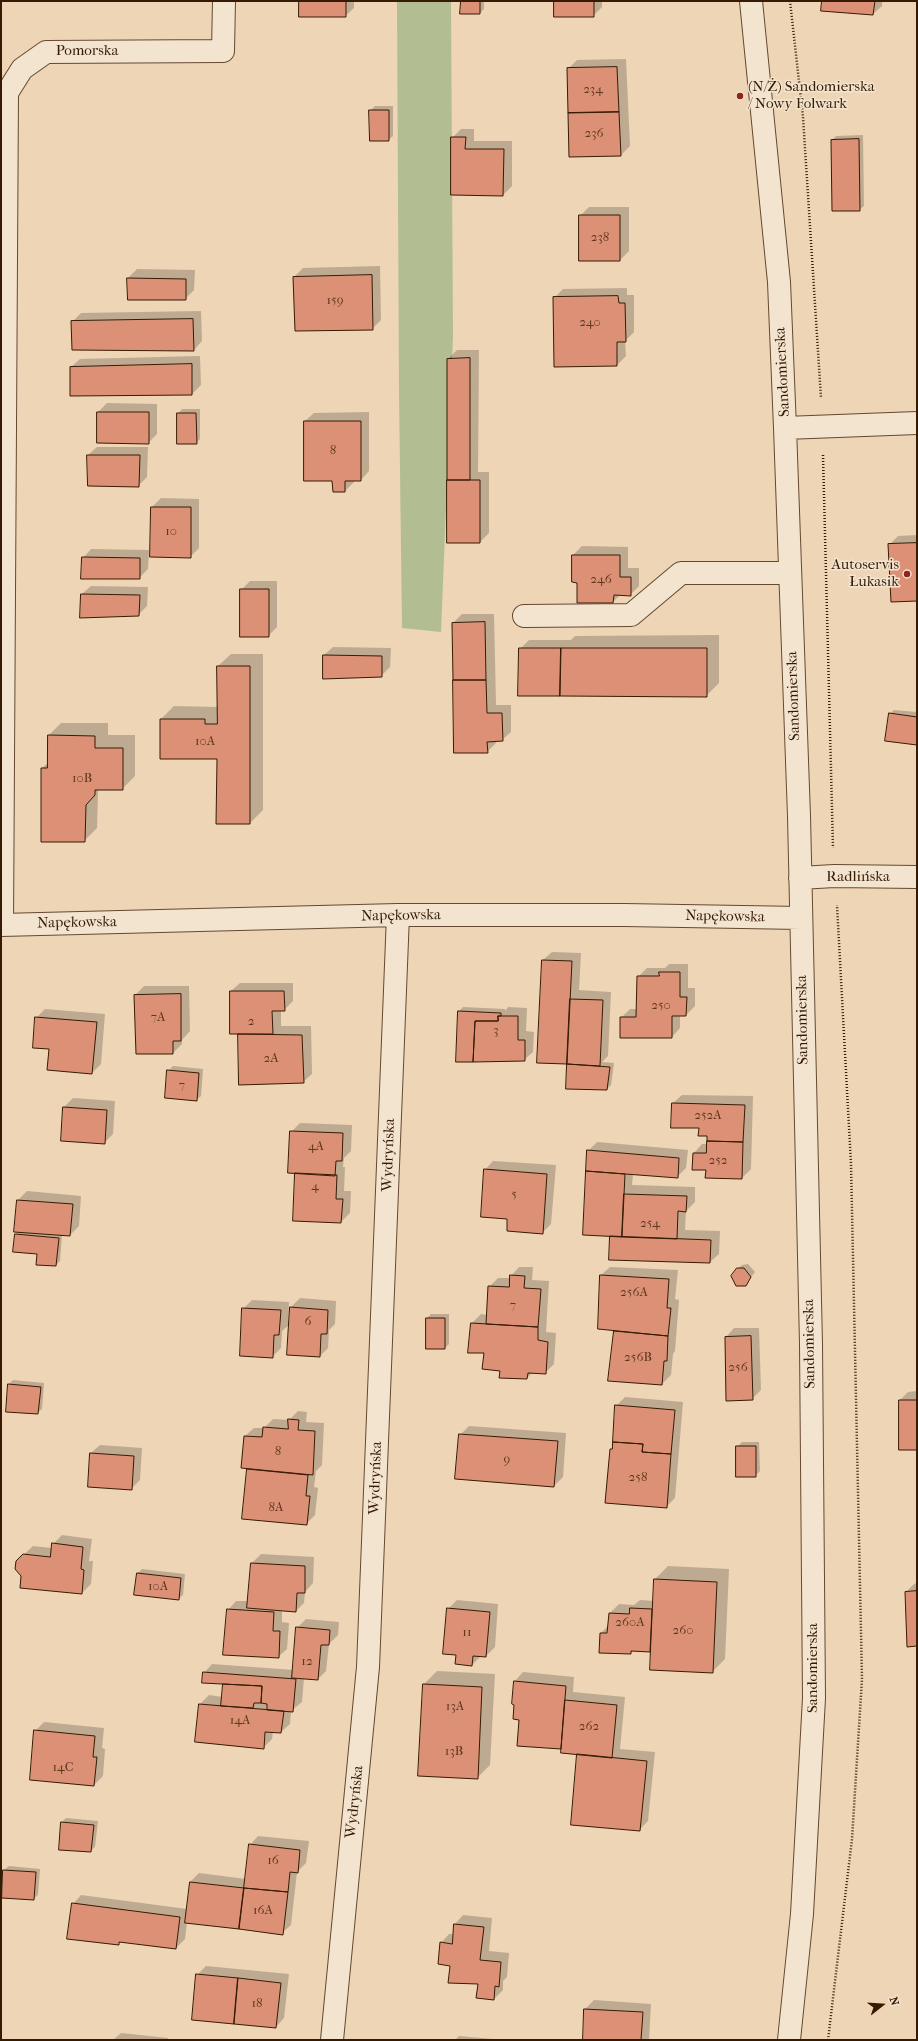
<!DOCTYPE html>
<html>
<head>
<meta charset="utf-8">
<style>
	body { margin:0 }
	#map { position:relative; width:918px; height:2041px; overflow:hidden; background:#edd5b6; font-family:"IM FELL French Canon",serif }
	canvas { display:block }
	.frame { position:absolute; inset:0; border:2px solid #361a03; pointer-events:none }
	.north { position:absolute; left:862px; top:1985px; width:40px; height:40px; -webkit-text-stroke:3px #f3e4d0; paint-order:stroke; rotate:73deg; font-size:11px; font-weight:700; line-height:16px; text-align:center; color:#361a03 }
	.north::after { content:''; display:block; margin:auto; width:14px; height:18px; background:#361a03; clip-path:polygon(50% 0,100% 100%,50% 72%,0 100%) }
</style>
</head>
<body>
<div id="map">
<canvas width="918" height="2041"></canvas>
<div class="frame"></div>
<div class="north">N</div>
</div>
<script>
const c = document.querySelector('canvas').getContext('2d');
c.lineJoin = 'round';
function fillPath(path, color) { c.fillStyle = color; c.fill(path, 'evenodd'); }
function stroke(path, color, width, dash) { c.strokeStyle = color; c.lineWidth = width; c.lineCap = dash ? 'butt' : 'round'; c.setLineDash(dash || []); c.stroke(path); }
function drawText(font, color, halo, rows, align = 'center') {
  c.font = font + ' "IM FELL French Canon",serif'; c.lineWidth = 3; c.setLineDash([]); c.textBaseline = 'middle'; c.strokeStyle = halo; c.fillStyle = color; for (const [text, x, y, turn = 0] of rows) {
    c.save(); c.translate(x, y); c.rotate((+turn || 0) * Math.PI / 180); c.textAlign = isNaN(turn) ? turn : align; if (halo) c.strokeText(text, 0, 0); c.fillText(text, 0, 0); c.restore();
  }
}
fillPath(new Path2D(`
	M397,1h54l2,335 -12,296 -39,-4 -3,-237z`), '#b2be92');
fillPath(new Path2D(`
	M300,1h54v7l-9,8z
	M462,1h22v8l-4,4z
	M555,1h47v6l-9,9z
	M823,1h59v5l-9,8z
	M626,59l4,87 -9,9 -53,-86 9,-9z
	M375,106h18v30l-5,4 -18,-29z
	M461,129h13v12h38v45l-9,9 -51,-57z
	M863,135l1,71 -5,4 -27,-70 4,-4z
	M589,207h40v44l-9,9 -40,-44z
	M380,266l1,54 -9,9 -78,-52 9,-9z
	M137,269l58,1 -1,20 -9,9 -57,-21z
	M627,288v7h7v37l-9,9 1,15 -9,9 -63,-67 9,-9z
	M201,311l1,30 -8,9 -122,-28 9,-9z
	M457,350h22l-1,122h11v61l-9,9 -32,-183z
	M200,356l1,29 -9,9 -121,-27 9,-8z
	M107,403l50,1v30l-9,9 -50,-31z
	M182,409h18v30l-4,4 -18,-29z
	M369,412v59l-8,9h-7v2l-9,9 -12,-11 -28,-59 9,-8z
	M97,447h51l-1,30 -9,9 -50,-31z
	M161,498l38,1v49l-9,9 -38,-50z
	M917,535v65l-28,-55 9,-9z
	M582,546l46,1v21h11v18l-9,9 -9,-1 -8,8 -35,-20 -5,-27z
	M91,549l58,1 -1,19 -9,9 -56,-20z
	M250,581h27v46l-9,9 -27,-46z
	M91,586l57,1 -1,19 -9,9 -56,-21z
	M462,614h32l2,91h15v27l-9,8h-6v3l-9,9 -34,-129z
	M719,635v48l-13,13 -186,-47 9,-9h42l4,-4z
	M333,647l58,1 -1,19 -9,9 -57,-21z
	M231,654h32v156l-13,13 -32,-65 -57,-39 13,-13 44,1v-41z
	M894,710l23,2v32l-27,-30z
	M61,723h47v12h27v41l-13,13h-22l-2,2 -1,37 -13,13 -42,-73 6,-5v-27z
	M552,952l29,1 -2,37 32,2 -3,64 -6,6 12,1 -3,22 -4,4 -40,-1 1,-25 -25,-103z
	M669,964h19v24h7v18l-9,9h-6v13l-8,9 -51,-19 9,-9h7l1,-32 9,-9h18z
	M240,983h53v18l-9,9h-3v16h30l1,48 -9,8 -63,2 -1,-51 -8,-42z
	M144,986h45l1,45 -8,9v4l-9,9 -38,-58z
	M463,1007l42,2v2l3,-4 19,1 -1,23 8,1 -1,20 -9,8 -65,-49z
	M45,1009l60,5 -4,50 -9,9 -42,-25 -14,-30z
	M173,1066l30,3 -2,27 -5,4 -28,-29z
	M682,1095l71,1 -2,73 -9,9 -36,-1 1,-8 -13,-16 8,-9h5l1,-9 -35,-32z
	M73,1098l42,3 -2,33 -9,9 -40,-36z
	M300,1123l52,2 -1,26 -7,7 -1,9h2l-1,24h7l-1,22 -9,9 -45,-50 -5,-40z
	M597,1142l91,8 -2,18 -9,9 -44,-3 -1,11 63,2v15l-9,9 -1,19 35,1 -1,23 -9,8 -99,-27 -27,-1 4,-83z
	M493,1161l63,4 -5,59 -9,9 -34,-15 -23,-48z
	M27,1191l54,5 -2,30 -9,9h-8l-2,26 -4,4 -18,-11 -22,-20 2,-3v-31z
	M748,1264l7,8 -10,13 -7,-16 4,-4z
	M519,1267h14l-1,13 17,1 -3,51 10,1 -2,31 -9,9 -12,-1 -6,6 -26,-8 -16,-18 -13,-29 9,-9 6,1 2,-28 9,-9h12l1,-2z
	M610,1267l68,3 -3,29 4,1 -4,51 -2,3 -2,21 -9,9 -53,-4 6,-50 -14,-55z
	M300,1298l36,3 -1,23 -6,6 -1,18 -8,8 -29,-49z
	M252,1300l37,2 -1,21 2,1 -8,7 -1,17 -9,9 -29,-48z
	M431,1314h18v30l-4,4 -18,-30z
	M734,1328h25l2,62 -9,9 -26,-62z
	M13,1380l31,3 -2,26 -5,4 -30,-2 2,-27z
	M917,1391v58l-17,-49 8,-8z
	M625,1397l58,5 -8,96 -9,9 -55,-57 2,-3 3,-41z
	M298,1411l9,1 -1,10 18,1 -2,42 -6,6 -2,16 4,1 -3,27 -9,9 -63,-6 5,-50 -3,-32 9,-8h10l9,-9 16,1z
	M469,1426l97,7 -3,44 -9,9 -94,-51z
	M742,1442h17l1,29 -5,5h-18l1,-30z
	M100,1445l42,3 -2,32 -9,9 -40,-36z
	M62,1535l30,4 -3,22h4l-2,23 -9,9 -65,-32 16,-15 19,2 1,-4z
	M261,1554l53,3 -1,26 -8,9 -1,11 -8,8 -14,-1v12l7,1 -2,26 -9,8 -50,-47 8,-9h12l4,-38z
	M668,1566l61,3 -4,90 -13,13 -60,-22 -2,1h-17l-3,2 -29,-20 8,-8 1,-12 9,-9 15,1 6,-5 14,1 1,-22z
	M142,1569l43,5 -2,21 -5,4 -40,-26z
	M917,1583v62l-11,-53 8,-8z
	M457,1600l41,4 -3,43 -9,9h-5l-9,9 -14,-11 -10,-45z
	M306,1619l33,3 -1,13 -9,9 -3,27 -8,8 -14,-1 -2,24 -11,9 -1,13 -9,8h-8l-1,7 -9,9 -63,-44 9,-9 14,2 1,-14 -20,-10 8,-9 82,6 3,-42z
	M437,1671l58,3 -5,91 -13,13 -53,-94z
	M523,1672l51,5 -1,15 52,5 -5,52 35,3 -7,69 -9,9 -61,-77 -16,-4 -44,-4 3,-26 -6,-38z
	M44,1722l60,6 -2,20 3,1 -2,27 -9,9 -59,-54z
	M66,1818l32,3 -3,26 -5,4 -28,-29z
	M258,1836l51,5 -3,22 -9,9 -6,53 -9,8 -95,-11 -2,17 -9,9 -55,-7 -3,3 -45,-40 8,-9 106,14 3,-27 9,-9 47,6 4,-34z
	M9,1866l31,3 -2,26 -5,4 -29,-29z
	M463,1915l29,3 -3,33 20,2 -2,24 -4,4v9l-9,9 -15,-16 -28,-18 -10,-22 8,-9h5l1,-10z
	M206,1966l83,8 -5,44 -8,9 -79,-52z
	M594,2000l57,4 -2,36h-65l1,-31z
	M121,2033l47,5v2h-55z
	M459,2036l34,3v1h-38z`), '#0003');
const building = new Path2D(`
	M299,1h47v16h-47z
	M461,1h19v13h-20z
	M554,1h40v16h-40z
	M822,1h53l-2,14 -52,-4z
	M617,67l2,45 -51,1 -1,-45z
	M369,110h20v31h-19z
	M619,112l2,44 -52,1 -1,-44z
	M451,137h15l-1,12h39l-1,47 -52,-1z
	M859,139l1,72h-28l-1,-71z
	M579,215h41v46h-41z
	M372,275l1,55 -78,1 -2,-54z
	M127,278l59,1v21h-58z
	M618,296l1,7h6l1,39h-9v24l-63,1 -1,-70z
	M193,319l1,32 -122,-1 -1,-29z
	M470,358v122h-23v-121z
	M192,364v31l-122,1v-29z
	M97,412h52v32l-52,-1z
	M177,413h19l1,31h-20z
	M304,421h57v60h-16v11h-12l-1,-11h-28z
	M87,455h53l-1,32 -51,-1z
	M447,480h33v63h-33z
	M151,507h40v51l-41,-1z
	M917,543v58l-26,1 -3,-58z
	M572,555h48v22h11v19l-17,-1 -1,8h-36v-20l-5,-1z
	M82,557l58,1v21h-59z
	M240,589h29v48h-29z
	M81,594l59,1 -1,21 -59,2z
	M485,622l1,58h-33l-1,-57z
	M519,648h42l-1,48h-42z
	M561,648h146v49l-147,-1z
	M323,655l59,1v21l-59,2z
	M217,666h33v158h-34l1,-65h-57v-40h45v5h12z
	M453,680h33l1,33h15l1,28 -16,1 1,11h-34z
	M889,713l28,4v28l-32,-4z
	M48,735l47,1v12h28v42h-28v5l-9,10 -1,37h-44v-74h6z
	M542,960l30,1 -5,103 -30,-1z
	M659,972h21v25h7l-1,19h-14v22h-52v-21h16l1,-41h22z
	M230,991h54l1,20h-13l1,23h-43z
	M181,994v47h-8v13h-37l-2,-59z
	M570,999l33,1 -3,66 -33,-2z
	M458,1011l43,2v3h-3v5h-23l-2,41h-17z
	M498,1016h20v24h7v21l-52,1 2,-41h23z
	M35,1017l62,5 -5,52 -45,-4 2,-21 -16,-1z
	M238,1034l64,1 2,48 -65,2z
	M567,1064l43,3 -3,23 -41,-1z
	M167,1070l32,3 -2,28 -32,-3z
	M672,1103l73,2 -2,37 -36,-1v-5h-9l1,-8h-28z
	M63,1107l44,3 -2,34 -44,-3z
	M290,1131l53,2 -1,28h-6l-1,15 -47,-3z
	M707,1141l36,1 -1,37 -37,-1 1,-8h-14l1,-17h13z
	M587,1150l92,8 -1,20 -92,-7z
	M484,1169l63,5 -4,60 -36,-3v-12l-26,-2z
	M586,1171l39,3 -3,63 -39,-2z
	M295,1173l42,2 -1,24h7l-2,24 -48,-2z
	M624,1194l63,2 -1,16 -8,-1 -1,28 -55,-2z
	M17,1200l56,4 -3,32 -56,-4z
	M15,1234l44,4 -3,28 -20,-1 1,-11 -24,-2z
	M610,1236l101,4 -1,23 -101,-3z
	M737,1268h7l7,9 -5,9h-10l-5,-10z
	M510,1275l15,1 -1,12 17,1 -3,38 -52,-3 2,-38 21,1z
	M600,1275l69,4 -2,29h4l-3,28 -70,-7z
	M290,1307l38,3 -1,24h-6l-1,23 -33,-2z
	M242,1308l39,2 -2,25h-5l-1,23 -33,-2z
	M426,1318h19v31h-19z
	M471,1323l67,4v13l10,2 -2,32 -18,-1 -1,6 -28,-1 1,-7 -18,-2 2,-16h-16z
	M614,1331l54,5 -1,25h-3l-2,24 -54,-4z
	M751,1336l2,64 -27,1 -1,-64z
	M8,1384l33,3 -3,27 -32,-2z
	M899,1400h18v50h-18z
	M615,1405l60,5 -4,44 -29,-2 1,-8 -30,-2z
	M288,1419l11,1 -1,10 17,1 -2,44 -72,-7 3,-32 18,1 1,-10 25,2z
	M459,1434l99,7 -4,46 -99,-8z
	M613,1442l30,2 -1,8 29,2 -4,54 -62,-5 5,-54h2z
	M736,1446h20v31h-20z
	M90,1453l44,3 -2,34 -44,-3z
	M247,1469l61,6 -2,21h4l-3,29 -65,-6z
	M52,1543l31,4 -2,22 3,1 -2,24 -62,-6 1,-12 -6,-7 1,-8 7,-7 27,3z
	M251,1563l54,3v27h-8l-1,19 -49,-4z
	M137,1573l44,5 -2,22 -45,-5z
	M654,1579l63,3 -4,91 -63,-3z
	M917,1591v55l-10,1 -2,-55z
	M447,1608l43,4 -4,45 -13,-1 -1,10 -17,-2 1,-9 -13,-1z
	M630,1608l22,1 -2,43 -19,-1v3l-32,-1 1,-20h7l2,-20 20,1z
	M227,1609l47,3 -1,19h7l-1,27 -56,-3z
	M296,1627l34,3 -1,15h-8l-3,35 -26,-2z
	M203,1672l93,7 -3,33 -26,-2v-6l-6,-1 1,-17 -60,-3z
	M514,1681l52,5 -5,63 -44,-3 2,-26 -6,-1 1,-14 -2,-1z
	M223,1684l39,2 -1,17h-7l-1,5 -32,-2z
	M423,1684l59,3 -4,92 -60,-3z
	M565,1700l52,5 -5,53 -51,-5z
	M199,1704l85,7 -3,22 -16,-1 -1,17 -69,-7z
	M34,1730l61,6 -2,21h4l-3,29 -64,-6z
	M577,1754l70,7 -7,70 -69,-6z
	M61,1822l33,3 -3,27 -32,-2z
	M249,1844l51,6 -2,23 -8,-1 -2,20 -44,-4z
	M3,1870l33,2 -2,28 -32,-2z
	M190,1882l54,6 -5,41 -54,-6z
	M244,1888l44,4 -5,43 -44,-6z
	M72,1903l108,14 -4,32 -57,-7v3l-52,-6z
	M454,1924l30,3 -4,33 21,2 -2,25 -4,-1 -1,14 -18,-2 2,-14 -30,-1 2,-17 -12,-2 2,-22 12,2z
	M196,1974l42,4 -4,46 -42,-4z
	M238,1978l43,5 -5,45 -42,-4z
	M584,2009l59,3 -2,28h-58z`);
fillPath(building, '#dc9176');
stroke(building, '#361a03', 1);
const minor = new Path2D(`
	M751,1l28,281 6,146 14,388 12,528 3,354 -12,216 -13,126
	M785,428l132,-5
	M524,616l107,-1 50,-42h109
	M800,878l34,-2 83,1
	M1,925l397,-10h226l177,3
	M2,925l5,-832 15,-24 24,-17 177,-1 1,-50
	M332,2040l36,-373 30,-752`);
stroke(minor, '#644930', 24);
stroke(new Path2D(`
	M790,1l13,116 18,281
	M823,455l10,393
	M828,2040l24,-201 10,-160 -11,-515 -14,-259`), '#361a03', 2.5, [1, 2]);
stroke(minor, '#f3e4d0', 22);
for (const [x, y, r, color] of [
	[740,96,4,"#8f2418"],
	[907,574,4,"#8f2418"]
]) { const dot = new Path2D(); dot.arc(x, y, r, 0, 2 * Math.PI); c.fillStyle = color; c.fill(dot); stroke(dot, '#f3e4d0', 1.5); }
drawText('13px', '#603820', null, [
	["234",593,90],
	["236",594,134],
	["238",600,238],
	["159",335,301],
	["240",590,323],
	["8",333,451],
	["10",171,532],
	["246",601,580],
	["10A",205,742],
	["10B",82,779],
	["250",661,1006],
	["7A",158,1018],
	["2",251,1022],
	["3",496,1031],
	["2A",271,1059],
	["7",182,1086],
	["252A",708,1116],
	["4A",316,1147],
	["252",718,1161],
	["4",315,1187],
	["5",514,1195],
	["254",650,1224],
	["256A",634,1293],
	["7",513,1306],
	["6",308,1322],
	["256B",638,1358],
	["256",738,1368],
	["8",278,1452],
	["9",507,1460],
	["258",638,1478],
	["8A",276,1508],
	["10A",158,1587],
	["260A",630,1623],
	["260",683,1631],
	["11",467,1633],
	["12",307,1662],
	["13A",455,1707],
	["14A",240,1721],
	["262",589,1727],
	["13B",454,1752],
	["14C",63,1768],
	["16",273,1861],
	["16A",263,1911],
	["18",257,2004]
]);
drawText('15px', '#361a03', '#f3e4d0', [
	["Pomorska",87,51],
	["Sandomierska",783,372,-93],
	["Sandomierska",794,696,-92],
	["Radlińska",858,877],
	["Napękowska",401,916,-1],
	["Napękowska",725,917,1],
	["Napękowska",77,923,-1],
	["Sandomierska",803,1020,-91],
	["Wydryńska",389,1155,-88],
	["Sandomierska",810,1344,-91],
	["Wydryńska",376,1478,-88],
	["Sandomierska",813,1668,-90],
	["Wydryńska",355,1802,-84]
]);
drawText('15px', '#361a03', '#f3e4d0', [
	["(N/Ż) Sandomierska",748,87],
	["/ Nowy Folwark",748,104],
	["Autoservis",899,565,"right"],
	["Łukasik",899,582,"right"]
], 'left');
</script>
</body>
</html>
